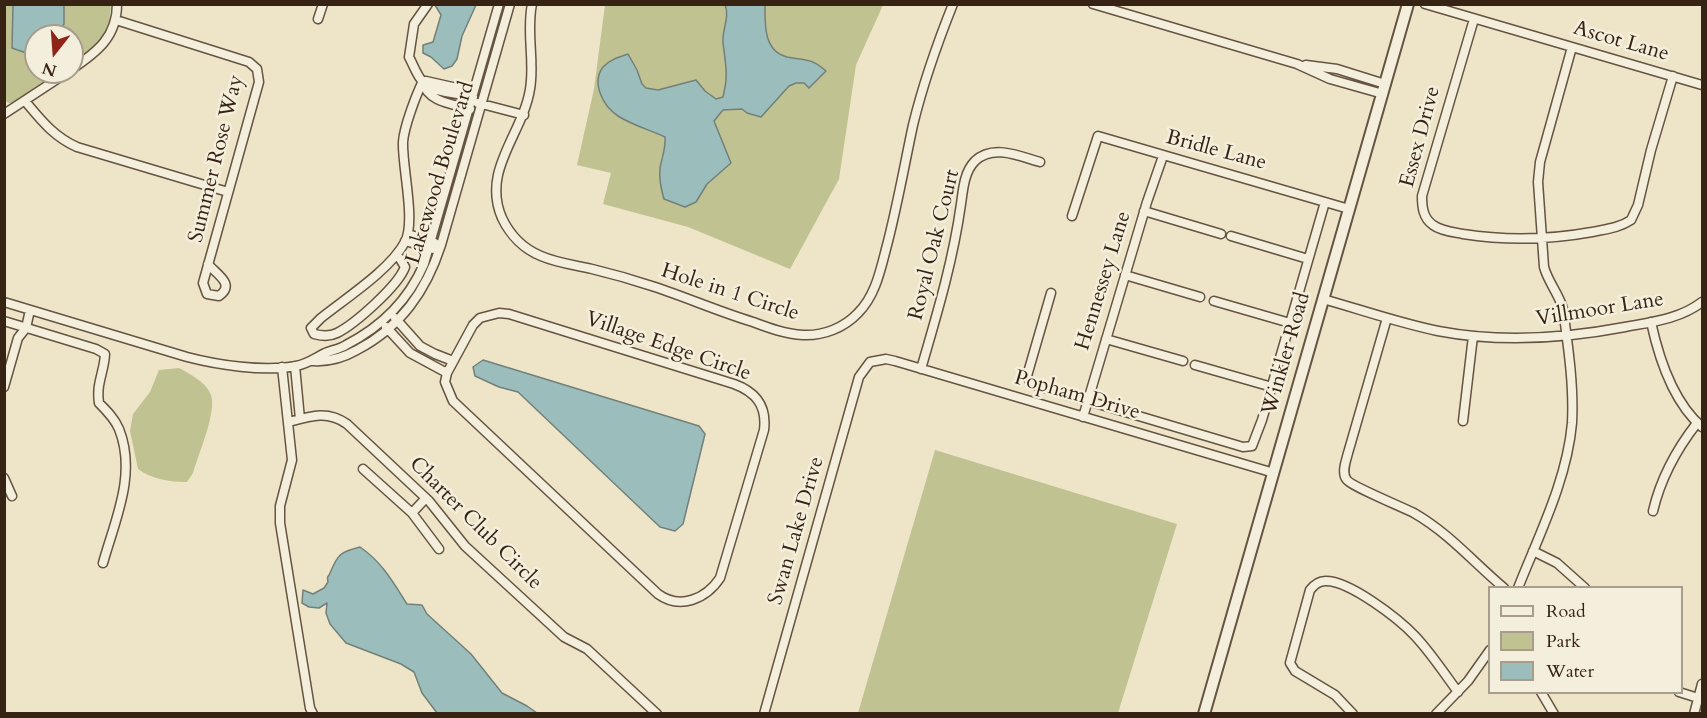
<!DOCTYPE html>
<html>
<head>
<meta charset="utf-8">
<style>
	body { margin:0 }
	#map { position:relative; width:1707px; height:718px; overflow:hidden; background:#eee5c9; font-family:Cardo,serif }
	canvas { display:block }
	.frame { position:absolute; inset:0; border:6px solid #362314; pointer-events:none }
	.legend { position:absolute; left:1488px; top:586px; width:195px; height:108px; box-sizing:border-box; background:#f4eedc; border:2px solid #a89d8c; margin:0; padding:8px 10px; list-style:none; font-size:18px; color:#362314 }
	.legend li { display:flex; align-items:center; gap:12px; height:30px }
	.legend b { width:30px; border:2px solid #a89d8c }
	.north { position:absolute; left:24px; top:24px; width:60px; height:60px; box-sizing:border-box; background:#f4eedc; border:2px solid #a89d8c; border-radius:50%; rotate:197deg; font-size:16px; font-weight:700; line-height:24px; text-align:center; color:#362314 }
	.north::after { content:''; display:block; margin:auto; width:21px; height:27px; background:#8f2418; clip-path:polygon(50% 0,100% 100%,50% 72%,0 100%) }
</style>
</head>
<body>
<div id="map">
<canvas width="1707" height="718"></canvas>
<div class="frame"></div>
<ul class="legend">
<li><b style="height:8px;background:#f4eedc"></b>Road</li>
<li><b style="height:16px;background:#c0c291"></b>Park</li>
<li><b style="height:16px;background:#9bbebc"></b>Water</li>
</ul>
<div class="north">N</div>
</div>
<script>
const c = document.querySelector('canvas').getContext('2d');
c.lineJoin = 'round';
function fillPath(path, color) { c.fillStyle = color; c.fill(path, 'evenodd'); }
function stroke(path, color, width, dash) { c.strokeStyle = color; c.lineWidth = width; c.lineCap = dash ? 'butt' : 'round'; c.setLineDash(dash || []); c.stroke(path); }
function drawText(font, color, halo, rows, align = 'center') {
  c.font = font + ' Cardo,serif'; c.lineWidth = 5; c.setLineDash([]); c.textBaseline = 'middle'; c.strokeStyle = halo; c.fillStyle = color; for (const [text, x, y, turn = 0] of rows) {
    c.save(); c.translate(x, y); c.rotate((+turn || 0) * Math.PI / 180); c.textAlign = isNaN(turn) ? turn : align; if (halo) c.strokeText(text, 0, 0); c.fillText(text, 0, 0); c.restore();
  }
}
fillPath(new Path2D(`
	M4,5h9l-1,43 20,7 4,-3v20h23l-24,15 -22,18 -8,-4z
	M64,5h47l-3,27 -21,22 -15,9v-27h-16l8,-12z
	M605,5h278l-27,60 -17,114 -49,90 -102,-42 -85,-23 8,-31 -34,-8 17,-76z
	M179,368c11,6 27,14 32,27 6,17 -13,60 -18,78l-6,9c-17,0 -36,-3 -49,-13l-8,-38 3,-17 17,-22 9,-22z
	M935,450l242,74 -59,189h-260z`), '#c0c291');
const water = new Path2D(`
	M725,4l40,1c0,18 -2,46 22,52 18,4 23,0 39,14l-17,17 -5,-5h-8l-7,3 -28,31 -14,-4 -5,-4 -19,1 -9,11 17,42 -24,21 -11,18 -11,5 -21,-8c-3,-10 -5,-21 -4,-31 2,-11 6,-20 5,-31 -15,-7 -33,-12 -47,-21 -15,-10 -27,-33 -15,-49 6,-7 16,-10 25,-13l9,16 5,14 4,4 12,2 38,-10 9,11 11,8 7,-2c1,-6 3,-12 3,-18 1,-12 -2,-25 -3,-37 -1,-13 7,-24 2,-38z
	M13,5h51v19l-9,12h-19v16l-4,3 -20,-7z
	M435,5h41l-14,31 -5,23 -5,7 -8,3 -13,-12 -8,-4v-8l10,-3 8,-27z
	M483,360l216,66 6,8 -22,90 -8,7 -15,-4 -142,-135 -19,-5 -24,-11 -2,-9z
	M360,547c22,15 33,35 47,57l15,1 5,9 44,40 31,39 25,13 10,7h-100l-15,-20 -8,-21 -13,-8 -55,-21 -16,-19 -4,-11 1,-10 -8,5 -10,-1 -7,-4 1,-13 10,4 11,-6 4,-6c-1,-8 -1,-2 2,-9 8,-19 10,-21 30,-26z`);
fillPath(water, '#9bbebc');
stroke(water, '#738079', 1.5);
const minor = new Path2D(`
	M428,4l-14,20 -5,33c4,7 8,19 14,25 14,13 34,10 50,15
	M532,4c-6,29 3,57 -2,85 -7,45 -49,81 -28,129 8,17 22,31 39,38 16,7 34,9 51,13 21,5 42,11 63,18 33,11 65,25 98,35 16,6 32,12 50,13 20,1 41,-7 55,-22 17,-17 22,-41 28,-64 11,-41 18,-82 27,-124 10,-41 24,-81 40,-121
	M1093,4l204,60 33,15 53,15
	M1425,4l277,81
	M318,19l5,-15
	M1474,19l-52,177c0,11 1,22 11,29 8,6 20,7 30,9 45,7 85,6 129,-2 14,-3 27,-4 39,-12l7,-15 13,-55 22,-74
	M116,20l133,42 8,7 2,13 -56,201 4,11 12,2c17,-12 -3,-22 -11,-32
	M1306,65l31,4 48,15
	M72,69c25,-17 45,-32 45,-65
	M426,81l31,7 4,5
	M423,82c4,20 30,22 47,27
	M25,101c16,19 28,35 52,46l151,45
	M478,103l46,12
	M4,114l64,-42
	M1144,211l77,23
	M1072,216l26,-80 251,73
	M408,234l27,9
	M1231,236l77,23
	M405,241l29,8
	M397,254l8,13c-7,19 -50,57 -68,66 -8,4 -15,3 -23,1l-3,-6 10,-10c25,-20 69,-48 84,-76 11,-21 -3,-75 -2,-100 1,-15 13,-47 20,-61
	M1125,275l75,22
	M1051,293l-24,83 4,8 212,63 9,-1 10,-26 63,-218
	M1323,299c39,11 76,24 115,32 63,12 124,8 187,-4 27,-5 55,-8 77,-25
	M1214,301l76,22
	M4,302l183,55c31,8 76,15 109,9 11,-2 19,-8 29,-13 7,-3 15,-4 21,-8 35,-18 62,-44 78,-81l75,-260
	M499,313l10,1 225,70c22,8 33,22 30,46l-44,148c-14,21 -40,32 -62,16l-205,-193 -8,-19 2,-9 26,-48 7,-7z
	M395,318l25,28 15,8 18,7
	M1387,318l-39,135c-2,8 -7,20 -1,27 4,6 55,27 67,33 36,21 58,48 90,75
	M4,321l92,28 9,5c-1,19 -9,29 -6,49 8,8 16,16 20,26 18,45 -4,91 -16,134
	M1651,322c8,37 22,80 51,105
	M386,327l24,26 37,20
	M1106,339l77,22
	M313,361c17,1 30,-3 44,-11 44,-23 69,-59 84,-105l69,-241
	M1195,365l77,22
	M295,366l5,53
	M282,367l10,93 -12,46v17l30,185 3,6
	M921,369c16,-55 32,-108 40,-165 2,-14 3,-32 14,-43 18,-17 44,-5 65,1
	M4,387l14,-49 8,-10 4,-18
	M1083,417l64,-215 16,-46
	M1463,421l10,-85
	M289,422c21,-6 39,-12 58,2l82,77 36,45 99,91 23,12 70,65
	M363,469l49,44 14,-15
	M4,478l8,18
	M1653,511c8,-34 23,-61 44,-88
	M412,513l27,36
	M1533,551l24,12 28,25
	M1518,588c21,-53 49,-108 54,-165 2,-38 -4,-77 -9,-114 -4,-15 -15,-27 -19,-42l-6,-85 2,-20 32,-115
	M1541,692l13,22
	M1679,692l19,6
	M764,714l95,-337 11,-15 16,-3 9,2 379,112
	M1353,714l-18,-19 -40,-24 -5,-8 20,-73c4,-5 8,-9 15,-9 24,-1 74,38 90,55 16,17 29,37 43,56
	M1436,714l32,-33 22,-31
	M1694,714l8,-30`);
const tertiary = new Path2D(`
	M1204,714l204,-710`);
stroke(minor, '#645441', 11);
stroke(tertiary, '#645441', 14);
stroke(minor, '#f4eedc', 8);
stroke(tertiary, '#f4eedc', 10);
drawText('21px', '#362314', '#f4eedc', [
	["Ascot Lane",1621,42,16],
	["Essex Drive",1421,137,-75],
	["Bridle Lane",1216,151,15],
	["Summer Rose Way",217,159,-76],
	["Lakewood Boulevard",441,173,-73],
	["Royal Oak Court",935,245,-76],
	["Hennessey Lane",1104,281,-73],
	["Hole in 1 Circle",730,293,18],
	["Villmoor Lane",1600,310,-9],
	["Village Edge Circle",668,347,19],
	["Winkler Road",1287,354,-74],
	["Popham Drive",1077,396,16],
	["Charter Club Circle",475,524,45],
	["Swan Lake Drive",797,531,-74]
]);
</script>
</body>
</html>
